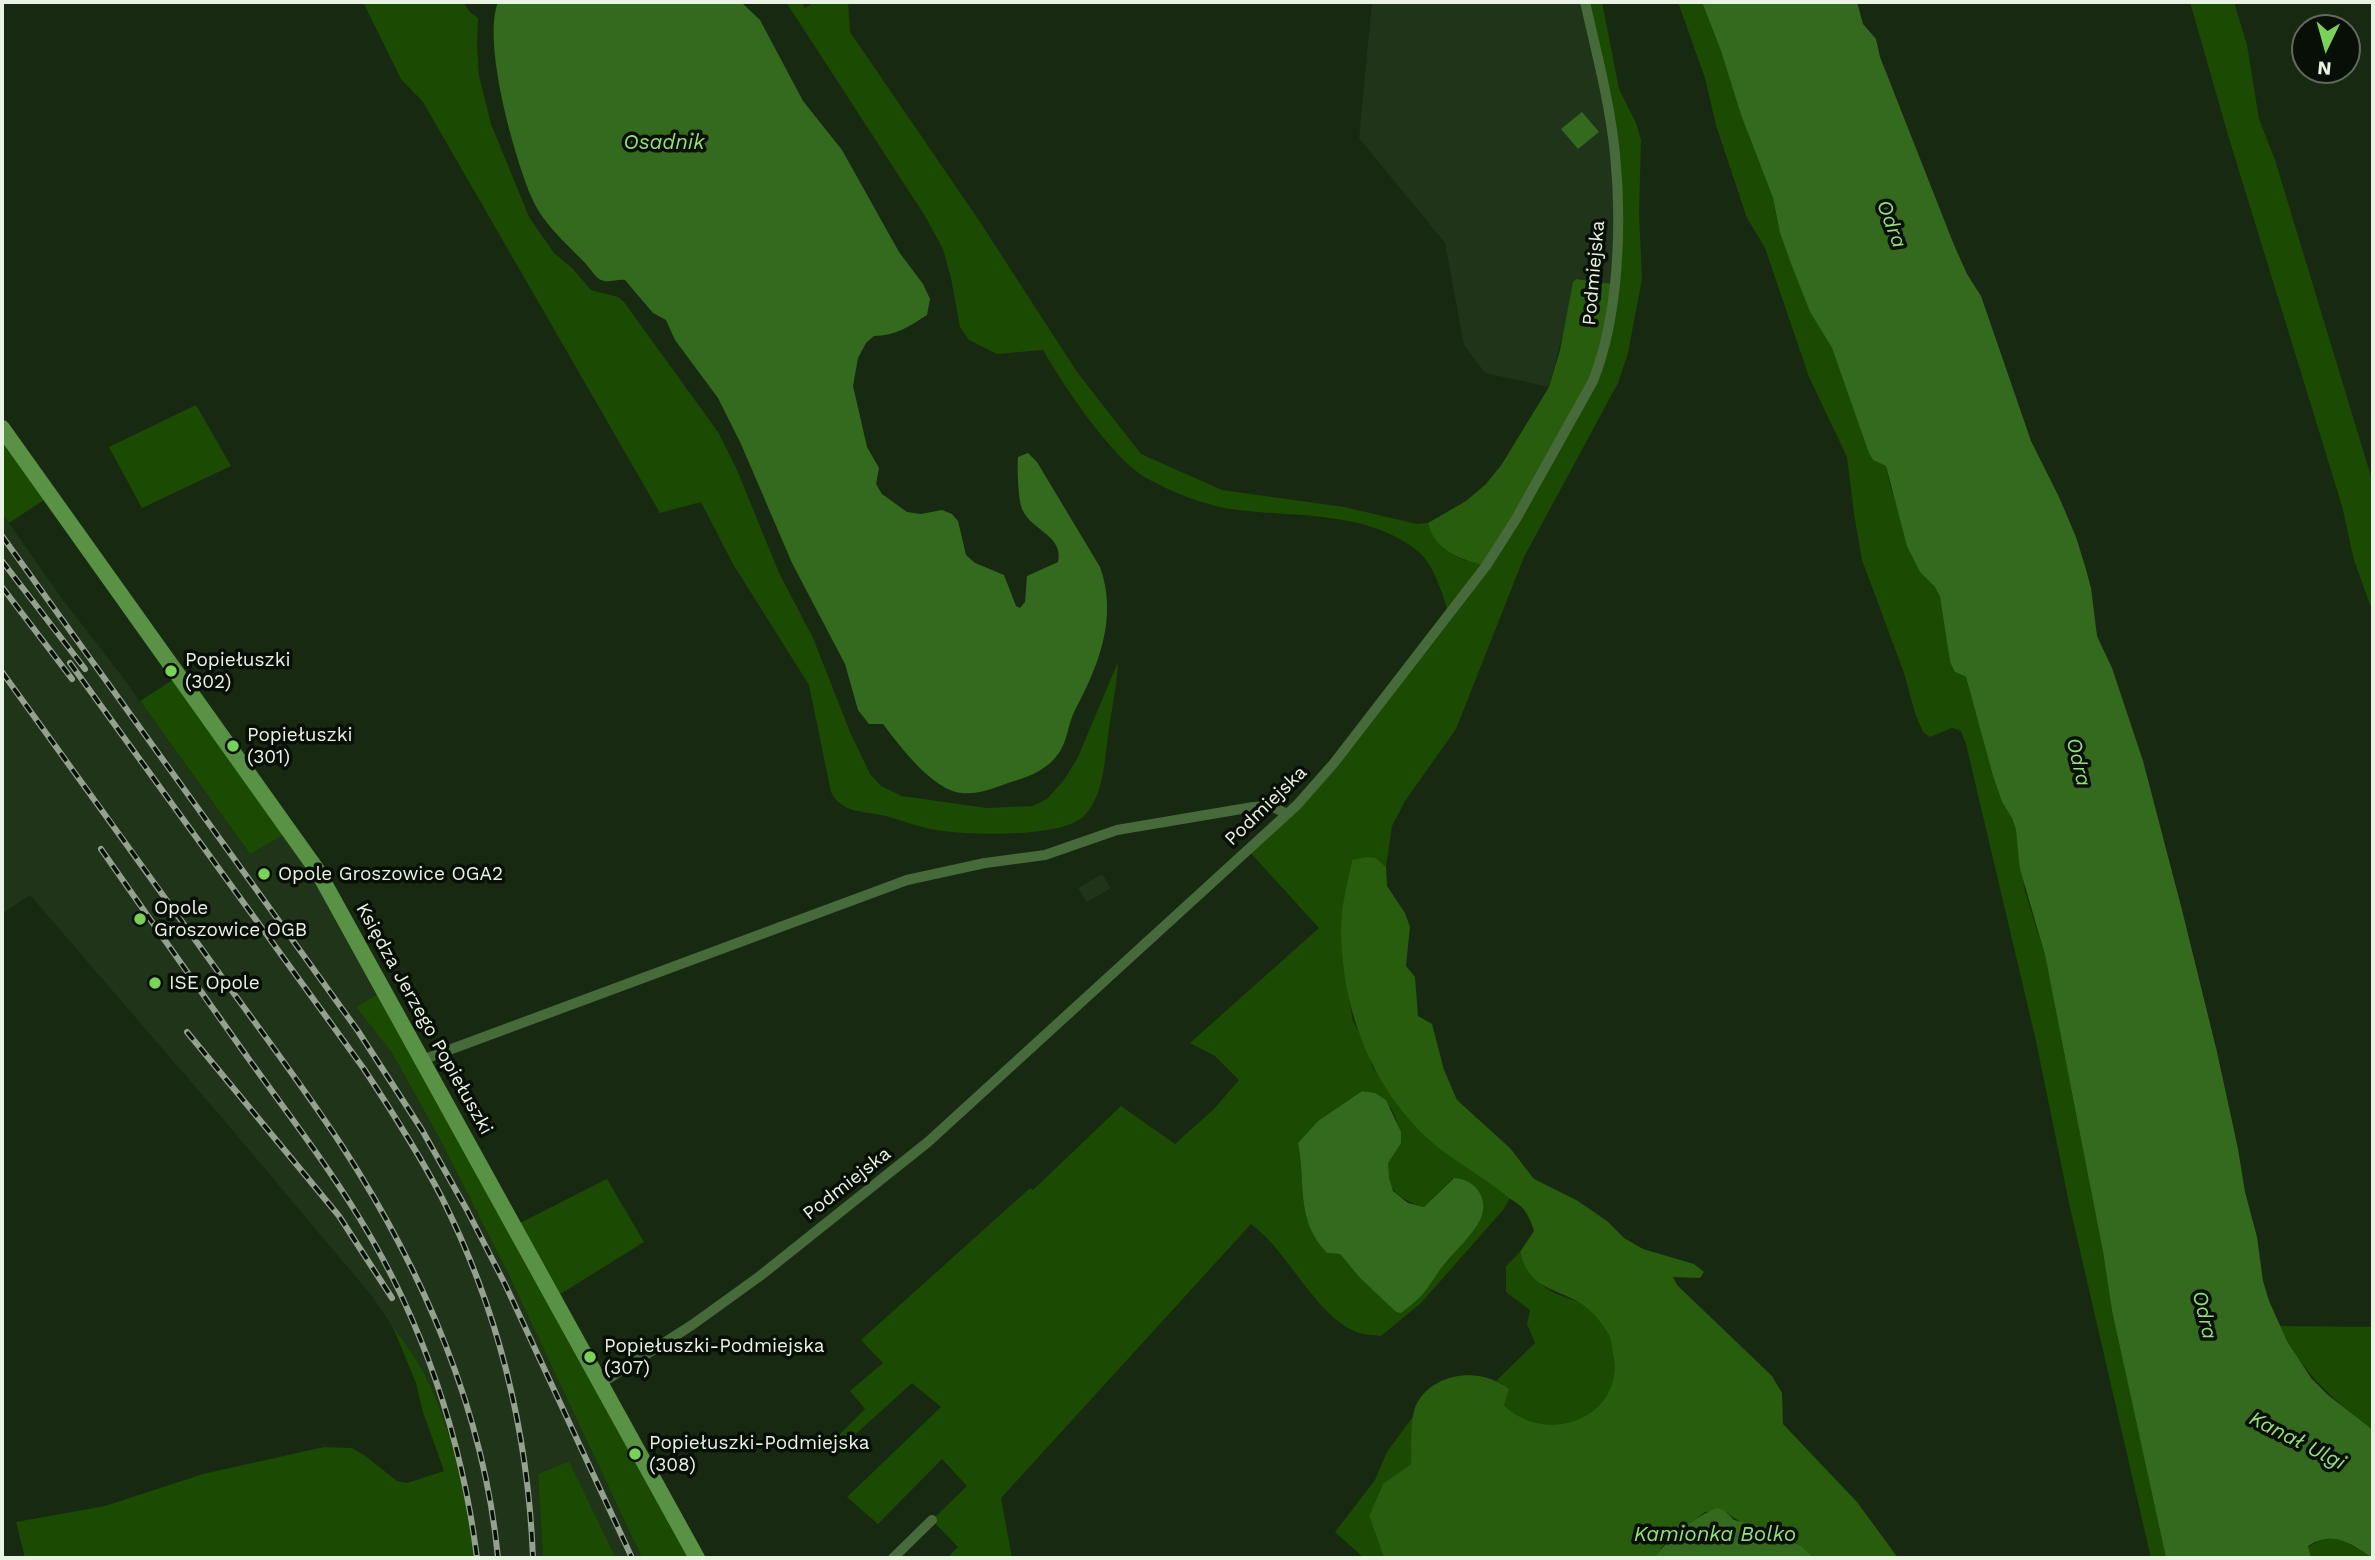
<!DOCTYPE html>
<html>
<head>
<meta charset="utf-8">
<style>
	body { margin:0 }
	#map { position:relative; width:2375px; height:1560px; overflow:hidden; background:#182912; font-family:"Work Sans",sans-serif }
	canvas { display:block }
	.frame { position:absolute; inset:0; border:4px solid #e8f3e4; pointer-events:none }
	.north { position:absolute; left:2291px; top:14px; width:70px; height:70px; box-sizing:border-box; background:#080f06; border:2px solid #626a5f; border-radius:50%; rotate:185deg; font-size:19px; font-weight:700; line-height:28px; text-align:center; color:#e8f3e4 }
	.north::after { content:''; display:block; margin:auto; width:24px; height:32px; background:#79d157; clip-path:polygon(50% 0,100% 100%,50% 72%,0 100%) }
</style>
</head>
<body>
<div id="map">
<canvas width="2375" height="1560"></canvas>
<div class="frame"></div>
<div class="north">N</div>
</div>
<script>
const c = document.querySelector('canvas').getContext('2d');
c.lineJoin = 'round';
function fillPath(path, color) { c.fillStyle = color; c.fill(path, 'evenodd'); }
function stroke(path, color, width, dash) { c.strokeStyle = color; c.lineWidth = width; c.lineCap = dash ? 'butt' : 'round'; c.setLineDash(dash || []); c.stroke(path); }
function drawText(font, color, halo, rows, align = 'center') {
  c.font = font + ' "Work Sans",sans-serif'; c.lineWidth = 7; c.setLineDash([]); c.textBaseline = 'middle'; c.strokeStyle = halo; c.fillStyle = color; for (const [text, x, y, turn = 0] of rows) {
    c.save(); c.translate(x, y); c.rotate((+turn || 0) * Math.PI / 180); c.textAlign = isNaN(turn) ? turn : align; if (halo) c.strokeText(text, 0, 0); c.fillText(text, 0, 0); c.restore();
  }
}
fillPath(new Path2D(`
	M1372,2h213l30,150 -1,132 -37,-5 -28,108 -64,-14 -21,-28 -19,-102 -86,-105z
	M2,513l58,83 61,79 128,178 41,-22 94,159 -28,17 36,46 45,81 69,135 136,289h-26l-47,-97 -31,13 5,84h-69l-11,-73 -14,-53 -25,-59 -52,-77 -155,-184 -187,-217 -28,19z
	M1102,874l9,14 -24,14 -9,-14z`), '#1f3418');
fillPath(new Path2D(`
	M363,2h100l7,10 8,6 -1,29 2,29 12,48 38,93 25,36 19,16 18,21 27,7 6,5 94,130 19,38 42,103 34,65 37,94 20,42 11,12 21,10 84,12 47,-2 14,-7 17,-19 14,-23 40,-95c-1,25 -7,49 -10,74 -4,27 -4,59 -24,80 -22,22 -111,19 -141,15 -20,-2 -38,-10 -57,-15 -21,-5 -44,-2 -55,-24l-22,-107 -76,-121 -32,-62 -41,11 -237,-411 -22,-23z
	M786,2h15l4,6 9,-6h34l2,30 130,190 97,150 64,82 81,36 122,17 73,17 11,-1c4,21 20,31 39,38l144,-247 6,-133 -33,-179h18l17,87 17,34 5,17 -2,74 3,65 -14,74 -10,30 -94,174 -68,172 -51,72 -13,25 -6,41 -10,-9 -24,2 -11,63 2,40 10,58 15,29 4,16 18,26 42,50 55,38 23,18 -7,12 -82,93 -40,33c-8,-1 -19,-1 -27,-5 -40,-18 -66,-80 -103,-107l-250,274 11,60h-65l11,-11 -26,-27 35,-34 -25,-27 -64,65 -31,-27 94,-90 -29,-24 -73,66 -9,-5 35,-35 -15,-18 33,-28 -22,-23 169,-152 3,2 88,-84 54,38 39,-35 25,-29 -24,-24 -25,-13 129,-115 -72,-79 50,-44 152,-190c-6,-19 -14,-48 -29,-62 -52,-44 -127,-35 -189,-44 -27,-4 -57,-16 -81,-29 -36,-18 -86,-94 -107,-130l-46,4 -28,-14 -9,-13 -9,-49 -8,-29 -18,-33zM1362,1091c29,5 36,25 39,52 -4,5 -12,13 -13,20 -7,25 16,39 36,44l29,-29 26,45 -47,56 -36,33 -36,-34 -20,-24 -13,-1c-32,-33 -21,-69 -29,-110l20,-22z
	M1678,2h24l2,5 17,44 20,64 32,83 7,35 30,79 22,36 41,112 13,6 4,19 30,87 15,15 5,10 10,65 8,12 8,3 27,99 9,26 10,16 4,12 9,61 20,64 58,297 9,59 54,247h-15l-82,-355 -33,-162 -70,-297 -5,-13 -9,-3 -22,9 -7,-5 -8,-19 -11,-40 -42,-113 -8,-46 -7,-57 -38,-80 -44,-129 -18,-30 -31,-93 -11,-47z
	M2190,2h44l13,43 12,74 16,41 98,323v130l-19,-53 -12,-54 -114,-371z
	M196,405l35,61 -89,42 -33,-61z
	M2,428l48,68 -41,27 -7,-10z
	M179,676l111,155 -40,23 -110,-153z
	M384,990l130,236 93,-47 37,63 -90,56 143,260h-55l-136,-289 -69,-135 -45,-81 -36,-46z
	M1520,1252c3,13 17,30 29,38 11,7 28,9 39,18 7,6 18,22 22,30 2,5 3,11 3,16 13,63 -67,93 -109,51l-1,-21 -7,-3 39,-38 -8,-19 3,-14 -24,-18v-26z
	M392,1325c11,16 24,33 33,50 28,58 43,120 49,183h-449l-9,-36 89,-16 98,-32 121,-27 28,1 12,7 33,26 10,2 37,-12 -22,-62 -6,-26z
	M2279,1326l94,1v103c-46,-36 -66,-52 -94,-104z
	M1414,1415l-3,49 -28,21 -14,31 15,42h-20l-29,-26 40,-52 12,-28z
	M569,1461l47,97h-73l-5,-84z
	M2326,1537l15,2 32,19h-62l-3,-11z`), '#1b4a02');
fillPath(new Path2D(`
	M1576,279l38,5 -12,73 -116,209c-25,-7 -52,-14 -58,-43l38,-22 20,-17 16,-20 47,-77 11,-37 13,-68z
	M1366,857l10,1 10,9 1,19 18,27 5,14 -4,39 9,11 3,39 14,8 12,46 13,30 53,48 24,31 44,22 29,20 17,17 19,11 51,15 10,8 -4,6 -27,-1 4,8 95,91 10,17 1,31 74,78 41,56h-84c-9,-8 -17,-16 -27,-20 -21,-10 -46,-11 -62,-27l-20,1 -40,31 -11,15h-270l-15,-42 14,-32 28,-20c1,-18 -2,-45 6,-61 18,-32 65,-36 92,-14l-5,16c42,42 122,12 109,-51 -1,-5 -1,-11 -3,-16 -4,-9 -15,-24 -23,-30 -26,-21 -57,-15 -67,-56l14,-21c-2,-7 -5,-14 -9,-20 -3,-5 -10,-9 -16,-13 -20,-17 -43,-30 -65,-46 -68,-52 -103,-139 -103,-224 0,-22 7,-46 11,-68z`), '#275d0c');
fillPath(new Path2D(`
	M498,2h243l19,18 43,81 39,49 57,102 24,32 7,15 -3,16c-17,11 -32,21 -53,21l-8,7 -8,15 -5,28 14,61 12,21 -3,16 6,10 25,18 14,2 21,-4 10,4 6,7 8,34 9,8 29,12 12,31 4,2 5,-6 2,-26 31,-14c6,-26 -25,-31 -35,-51 -5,-9 -6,-43 -5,-54l10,-4 9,9 63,105c18,50 -1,98 -25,143 -8,16 -7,34 -20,48 -12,14 -30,20 -47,25 -14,5 -30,12 -46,10 -29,-2 -63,-48 -79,-69h-14l-11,-14 -13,-46 -53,-101 -51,-119 -23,-46 -43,-58 -9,-20 -13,-7 -28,-33c-9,-1 -18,4 -26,-1 -5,-4 -10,-12 -14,-16 -20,-21 -43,-40 -54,-67 -17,-41 -49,-153 -33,-194z
	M1702,2h155l6,22 13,15 4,18 74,188 13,29 14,22 50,145 28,56 17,40 9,29 6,22 6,48 15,32 31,93 39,149 35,142 21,97 7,43 12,45 6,44 6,20 18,40 24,37 17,17 45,35v128c-23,-14 -38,-29 -65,-12l3,12h-145l-54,-247 -9,-59 -58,-297 -25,-86 -4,-39 -4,-12 -10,-16 -9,-26 -27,-99 -11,-5 -5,-10 -10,-65 -5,-10 -15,-15 -13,-26 -21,-80 -13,-6 -4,-7 -37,-105 -22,-36 -20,-51 -10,-28 -7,-35 -32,-83 -20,-64z
	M1582,112l17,20 -21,17 -17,-20z
	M1362,1091l13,2 11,7 15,32v11l-13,20 1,15 4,13 15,12 16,4 30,-29c23,1 38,24 24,46 -8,13 -21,25 -31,37 -10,11 -16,24 -26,35 -6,6 -14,12 -20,17l-5,-1 -36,-34 -20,-24 -13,-1c-32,-33 -21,-69 -29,-110l20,-22z
	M1717,1508l8,3 9,9 34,8 33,18 13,12h-160c13,-18 41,-42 63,-50z`), '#346a1d');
stroke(new Path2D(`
	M422,1060l485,-180 78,-17 60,-8 72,-25 136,-23 18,-1 16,8
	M600,1384l92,-59 68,-49 168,-134 369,-337 37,-42 152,-197 30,-47 77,-138c26,-65 29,-158 22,-227 -5,-51 -19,-103 -30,-152
	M893,1558l39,-38`), '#476a3b', 10);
stroke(new Path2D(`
	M2,428l315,442 380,688`), '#599245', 16);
const rail = new Path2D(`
	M2,536l356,495 64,99 45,80 38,74 127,274
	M2,561l83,108
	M2,587l70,92
	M70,663l294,406c27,41 54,83 77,127 57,113 87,236 92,362
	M2,672c72,100 145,200 217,301 41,57 84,113 123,173 80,123 142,265 156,412
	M101,849c49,70 97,139 147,209 38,53 78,105 112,161 63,103 102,220 117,339
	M187,1032l152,184 53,82`);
stroke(rail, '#93a18e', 6);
stroke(rail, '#080f06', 3.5, [10]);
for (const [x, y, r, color] of [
	[171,671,7,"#79d157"],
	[233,746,7,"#79d157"],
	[264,874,7,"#79d157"],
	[140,919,7,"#79d157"],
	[155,983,7,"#79d157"],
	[590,1357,7,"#79d157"],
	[635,1454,7,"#79d157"]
]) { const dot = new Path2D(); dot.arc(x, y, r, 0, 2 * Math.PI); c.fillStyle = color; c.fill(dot); stroke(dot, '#080f06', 2.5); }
drawText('19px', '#e8f3e4', '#080f06', [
	["Podmiejska",1594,273,-85],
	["Podmiejska",1266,806,-44],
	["Księdza Jerzego Popiełuszki",424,1019,61],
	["Podmiejska",847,1184,-38]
]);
drawText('19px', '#e8f3e4', '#080f06', [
	["Popiełuszki",185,660],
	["(302)",185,682],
	["Popiełuszki",247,735],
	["(301)",247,757],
	["Opole Groszowice OGA2",278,874],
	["Opole",154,908],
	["Groszowice OGB",154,930],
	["ISE Opole",169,983],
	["Popiełuszki-Podmiejska",604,1346],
	["(307)",604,1368],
	["Popiełuszki-Podmiejska",649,1443],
	["(308)",649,1465]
], 'left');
drawText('italic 21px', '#95e07b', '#080f06', [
	["Osadnik",664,143],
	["Odra",1891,224,69],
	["Odra",2078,762,77],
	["Odra",2204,1315,77],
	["Kanał Ulgi",2297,1441,27],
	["Kamionka Bolko",1715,1535]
]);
</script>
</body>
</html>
